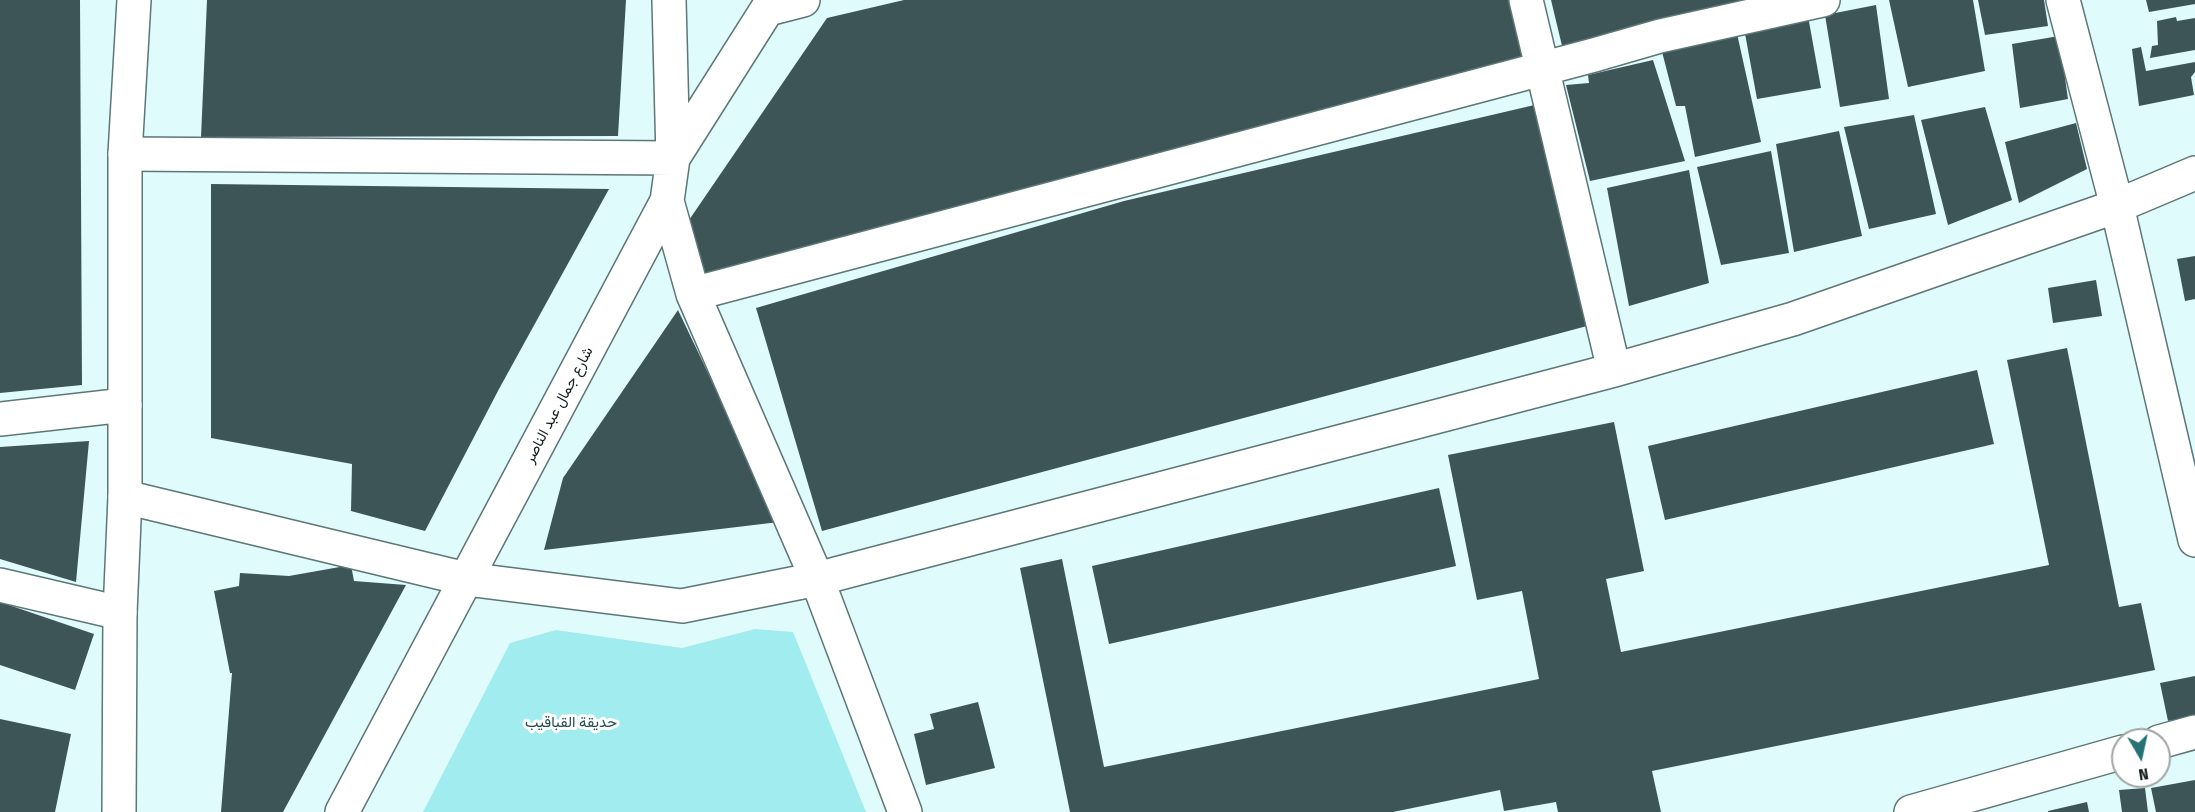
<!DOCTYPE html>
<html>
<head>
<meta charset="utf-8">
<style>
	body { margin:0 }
	#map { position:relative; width:2195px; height:812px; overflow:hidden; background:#e0fbfc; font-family:"Fira Sans Condensed",sans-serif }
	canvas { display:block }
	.north { position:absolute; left:2111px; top:728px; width:60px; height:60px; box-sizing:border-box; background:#fff; border:2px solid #a1a5a5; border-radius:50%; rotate:171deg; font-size:16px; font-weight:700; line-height:24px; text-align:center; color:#141e1e }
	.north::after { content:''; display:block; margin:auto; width:21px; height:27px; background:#267174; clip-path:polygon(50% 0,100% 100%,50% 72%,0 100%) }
</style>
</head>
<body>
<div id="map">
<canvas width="2195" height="812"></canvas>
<div class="north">N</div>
</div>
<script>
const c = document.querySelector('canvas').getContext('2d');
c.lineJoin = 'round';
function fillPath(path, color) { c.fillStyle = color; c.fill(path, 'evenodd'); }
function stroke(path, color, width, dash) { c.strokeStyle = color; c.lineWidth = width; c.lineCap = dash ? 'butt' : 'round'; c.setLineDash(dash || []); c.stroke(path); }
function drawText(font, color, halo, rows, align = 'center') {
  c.font = font + ' "Fira Sans Condensed",Vazirmatn,sans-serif'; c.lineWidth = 6; c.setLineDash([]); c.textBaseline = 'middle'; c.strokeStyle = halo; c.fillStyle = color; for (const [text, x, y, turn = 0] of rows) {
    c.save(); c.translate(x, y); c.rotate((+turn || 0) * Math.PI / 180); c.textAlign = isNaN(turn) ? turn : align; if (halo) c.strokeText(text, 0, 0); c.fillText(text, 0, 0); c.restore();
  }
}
fillPath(new Path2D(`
	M755,629l38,3 73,180h-443l87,-169 46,-13 126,18z`), '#a0ecef');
fillPath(new Path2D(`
	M0,0h80l2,385 -82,8z
	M207,0h419l-8,136 -417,1z
	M904,0h605l14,57 -816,221 -20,-55 140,-205z
	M1551,0h205l-192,54z
	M1889,0h84l12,71 -77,16z
	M1978,0h66l4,26 -63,9z
	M2146,0h49v4l-46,8z
	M1876,5l13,94 -49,8 -15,-92z
	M1808,16l13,72 -64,11 -13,-71z
	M2176,17l1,4 18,-3v32l-45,8 2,-12 6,-1 -1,-24z
	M1736,29l25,113 -66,15 -10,-51h-9l-16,-62z
	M2059,36l9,63 -48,9 -8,-64z
	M2141,47l5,24 49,-9v10l-4,5 3,18 -55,11 -7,-57z
	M1653,60l32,101 -95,20 -24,-96 23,-2 -1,-8z
	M1543,103l44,223 -765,205 -66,-223 368,-107z
	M1985,107l27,93 -64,25 -27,-105z
	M1914,115l22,99 -67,15 -25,-102z
	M2076,123l11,46 -68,34 -14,-61z
	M1839,131l23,105 -68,16 -18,-108z
	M1771,151l18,102 -68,12 -24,-98z
	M1689,170l20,113 -80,23 -22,-118z
	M211,184l398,5 -110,200 -74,142 -74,-20 1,-47 -141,-26z
	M2195,256v43l-10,2 -8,-42z
	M2096,280l6,36 -49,7 -5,-35z
	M678,310l101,212 -235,28 19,-72z
	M2067,348l52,259 22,-4 14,67 -503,101 9,41h-103l-2,-10 -52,9 -4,-21 -107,22h-323l-50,-244 42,-9 42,208 435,-88 -17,-88 -45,9 -29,-145 166,-33 30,149 -38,8 15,73 428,-87 -42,-205z
	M1977,370l17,74 -329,76 -17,-74z
	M89,441l-13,141 -76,-23v-112z
	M1439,488l17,78 -347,78 -17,-78z
	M351,565l3,16 52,4 -123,227h-62l11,-139h-2l-16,-82 25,-5 1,-13 49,3z
	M0,602l94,32 -19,56 -75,-25z
	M2195,676v40l-27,5 -8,-38z
	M978,702l17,66 -69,17 -12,-51 20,-5 -4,-15z
	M0,719l71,15 -16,78h-55z
	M2195,780v32h-39l-5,-24z
	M2145,788l3,24h-26l-3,-22z
	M2087,802l2,10h-41v-1z`), '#3d5556');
const minor = new Path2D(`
	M1526,0l88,370
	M2063,0l54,206 78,334
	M768,9l35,-9
	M125,154l548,4 -4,-158
	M667,201l26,93 124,285 88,233
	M693,294l901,-239 66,-19 163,-36
	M0,419l125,-14
	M125,497l341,82 216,27 135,-27 797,-209 179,-51 324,-113 78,-33
	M0,585l120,28
	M2159,742l36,-10
	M342,812l325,-611 6,-43 100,-158
	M1911,812l212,-60`);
const secondary = new Path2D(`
	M119,812l1,-199 5,-116v-343l9,-154`);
stroke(minor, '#5d7676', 36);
stroke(secondary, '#5d7676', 36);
stroke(minor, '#fff', 33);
stroke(secondary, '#fff', 33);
drawText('15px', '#141e1e', '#fff', [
	["شارع جمال عبد الناصر",559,405,-62]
]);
drawText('15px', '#204e50', '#fff', [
	["حديقة القباقيب",571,723]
]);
</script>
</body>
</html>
